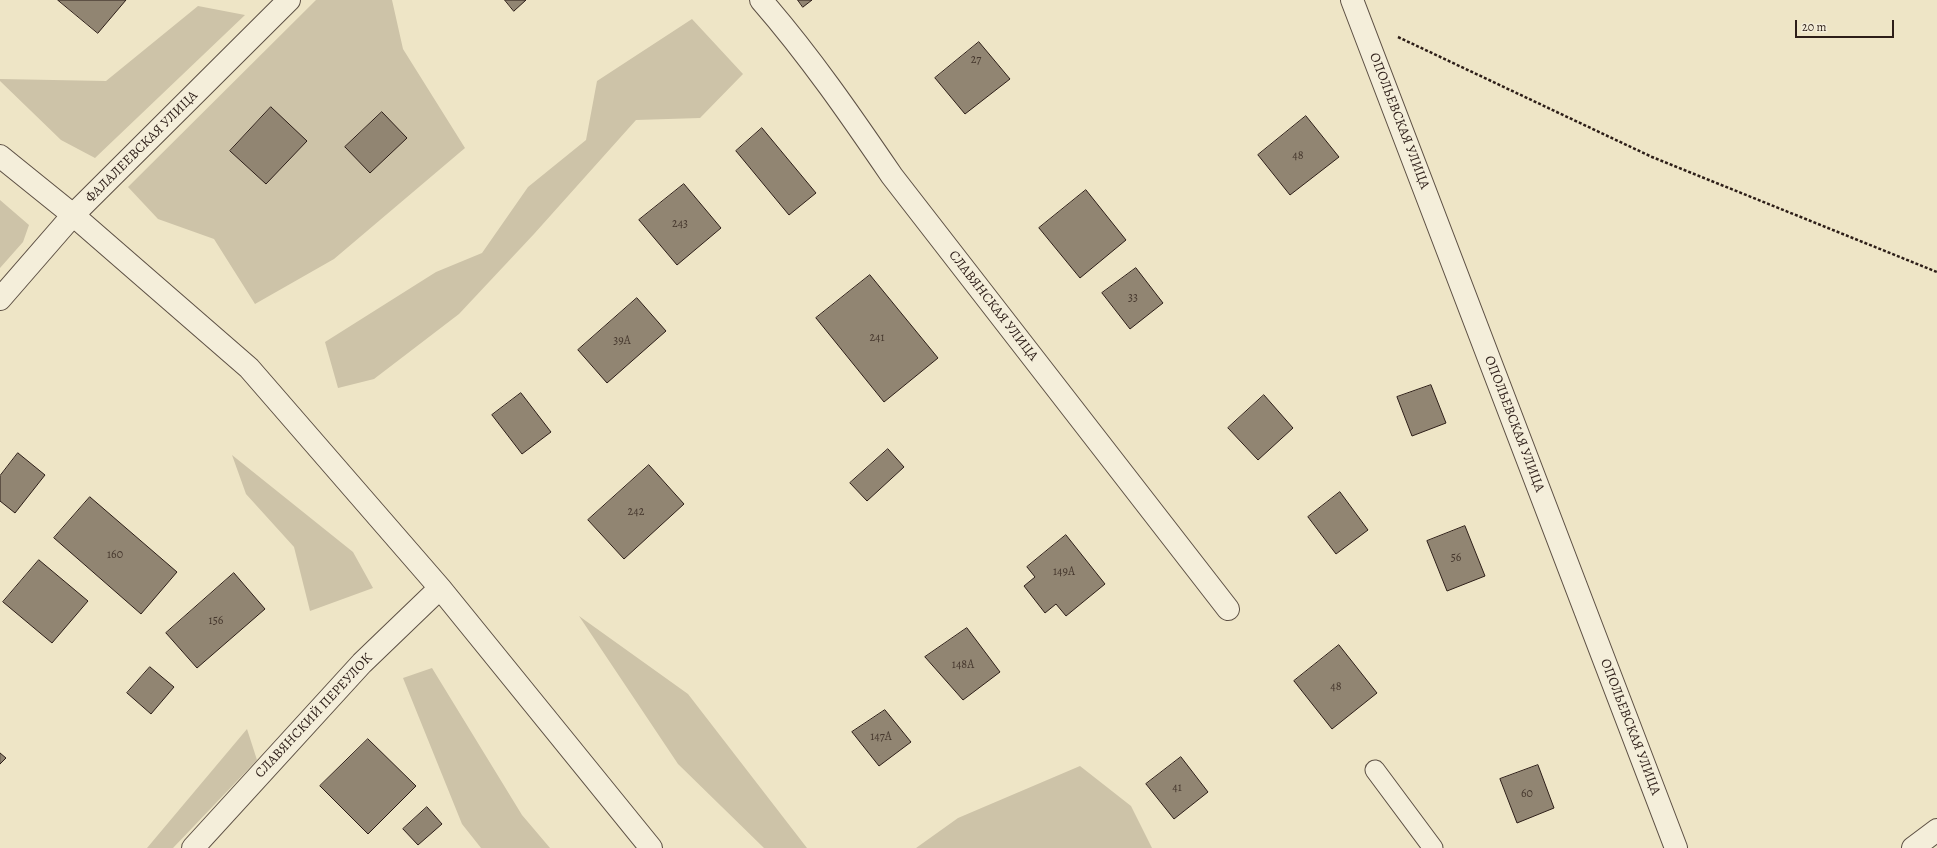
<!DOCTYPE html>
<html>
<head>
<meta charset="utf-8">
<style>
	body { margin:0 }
	#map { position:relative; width:1937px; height:848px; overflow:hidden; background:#eee5c6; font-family:Alegreya,serif }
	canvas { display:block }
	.scale { position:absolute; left:1795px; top:20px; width:99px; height:18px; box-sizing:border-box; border:2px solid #2d1e18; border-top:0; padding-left:5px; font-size:12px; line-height:14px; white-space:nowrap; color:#2d1e18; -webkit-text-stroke:3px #f4eeda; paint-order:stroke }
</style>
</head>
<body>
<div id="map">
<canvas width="1937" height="848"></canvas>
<div class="scale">20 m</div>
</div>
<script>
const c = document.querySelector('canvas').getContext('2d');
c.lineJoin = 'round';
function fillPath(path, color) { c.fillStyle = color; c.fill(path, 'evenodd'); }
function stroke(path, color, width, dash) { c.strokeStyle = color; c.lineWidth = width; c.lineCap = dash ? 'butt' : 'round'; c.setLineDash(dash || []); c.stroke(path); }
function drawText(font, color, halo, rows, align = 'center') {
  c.font = font + ' Alegreya,serif'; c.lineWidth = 3; c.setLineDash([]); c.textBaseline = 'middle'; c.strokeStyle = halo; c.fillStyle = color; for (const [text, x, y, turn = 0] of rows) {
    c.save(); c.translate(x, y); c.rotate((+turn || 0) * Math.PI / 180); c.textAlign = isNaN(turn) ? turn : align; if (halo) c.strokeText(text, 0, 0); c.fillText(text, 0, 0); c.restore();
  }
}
fillPath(new Path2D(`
	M316,0h76l11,49 62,99 -131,111 -79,45 -41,-65 -56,-20 -30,-32z
	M198,6l47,9 -150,143 -34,-18 -61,-59v-2l106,2z
	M692,19l51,55 -43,44 -64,2 -102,114 -75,80 -85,65 -36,9 -13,-46 111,-70 46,-19 46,-66 58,-47 11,-59z
	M0,200l29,25 -6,17 -23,26z
	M232,455l121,97 20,36 -63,23 -16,-64 -48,-53z
	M579,616l109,78 119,154h-43l-86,-84z
	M432,668l90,147 28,33h-69l-19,-24 -59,-146z
	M247,729l10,31 -84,88h-26z
	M1080,766l51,40 21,42h-236l42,-30z`), '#cdc3a8');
const building = new Path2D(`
	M58,0h68l-28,33z
	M505,0h21l-12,11z
	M798,0h14l-9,7z
	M979,42l31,37 -45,35 -30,-36z
	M271,107l36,34 -41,43 -36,-33z
	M382,112l25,26 -37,35 -25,-26z
	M1306,116l33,41 -49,38 -32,-40z
	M762,128l54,65 -27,22 -53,-64z
	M684,184l37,44 -44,37 -38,-45z
	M1086,190l40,50 -46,38 -41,-50z
	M1136,268l27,35 -33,26 -28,-36z
	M870,275l68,83 -54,44 -68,-84z
	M637,298l29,33 -59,52 -29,-33z
	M1431,385l15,38 -34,13 -15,-39z
	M521,393l30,39 -29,22 -30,-39z
	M1264,395l29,33 -35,32 -30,-32z
	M888,449l16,18 -37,34 -17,-18z
	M18,453l27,22 -30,38 -15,-12v-25z
	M649,465l35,39 -60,55 -36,-39z
	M1340,492l28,38 -32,24 -28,-37z
	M90,497l87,75 -36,42 -87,-76z
	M1465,526l20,50 -38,15 -20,-50z
	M1066,535l39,49 -39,32 -10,-12 -11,9 -21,-27 11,-9 -8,-10z
	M39,560l49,41 -36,42 -49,-41z
	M234,573l31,36 -68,59 -31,-35z
	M967,628l33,44 -37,28 -38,-43z
	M1339,645l38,48 -45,36 -38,-48z
	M150,667l24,20 -23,27 -24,-21z
	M885,710l26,32 -32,24 -27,-34z
	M368,739l48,47 -48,48 -48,-48z
	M0,753l6,5 -6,6z
	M1181,757l27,35 -34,27 -28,-35z
	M1538,765l16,43 -37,15 -17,-44z
	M427,807l15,17 -24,21 -15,-16z`);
fillPath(building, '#918572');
stroke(building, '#2d1e18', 1);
const lane = new Path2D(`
	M1375,770l58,78`);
const street = new Path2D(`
	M761,0c48,55 90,116 131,176l336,433
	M1352,0l324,848
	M0,156l73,59 176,153 191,220 211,260
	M0,299l73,-84 216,-215
	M193,848l169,-185 78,-75
	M1913,848l24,-18`);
stroke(lane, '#5d5044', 21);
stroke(street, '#5d5044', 24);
stroke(new Path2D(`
	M1398,37l254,120 285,115`), '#2d1e18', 2.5, [3, 2]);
stroke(lane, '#f4eeda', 19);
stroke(street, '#f4eeda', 22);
drawText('12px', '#46382e', null, [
	["27",976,60],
	["48",1298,156],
	["243",680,224],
	["33",1133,298],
	["241",877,338],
	["39А",622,341],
	["242",636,512],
	["160",115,555],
	["56",1456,558],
	["149А",1064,572],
	["156",216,621],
	["148А",963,665],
	["48",1336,687],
	["147А",881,737],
	["41",1177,788],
	["60",1527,794]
]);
drawText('14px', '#2d1e18', '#f4eeda', [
	["ОПОЛЬЕВСКАЯ УЛИЦА",1399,121,69],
	["ФАЛАЛЕЕВСКАЯ УЛИЦА",142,147,-45],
	["СЛАВЯНСКАЯ УЛИЦА",993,306,52],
	["ОПОЛЬЕВСКАЯ УЛИЦА",1514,424,69],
	["СЛАВЯНСКИЙ ПЕРЕУЛОК",314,716,-47],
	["ОПОЛЬЕВСКАЯ УЛИЦА",1630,727,69]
]);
</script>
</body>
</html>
